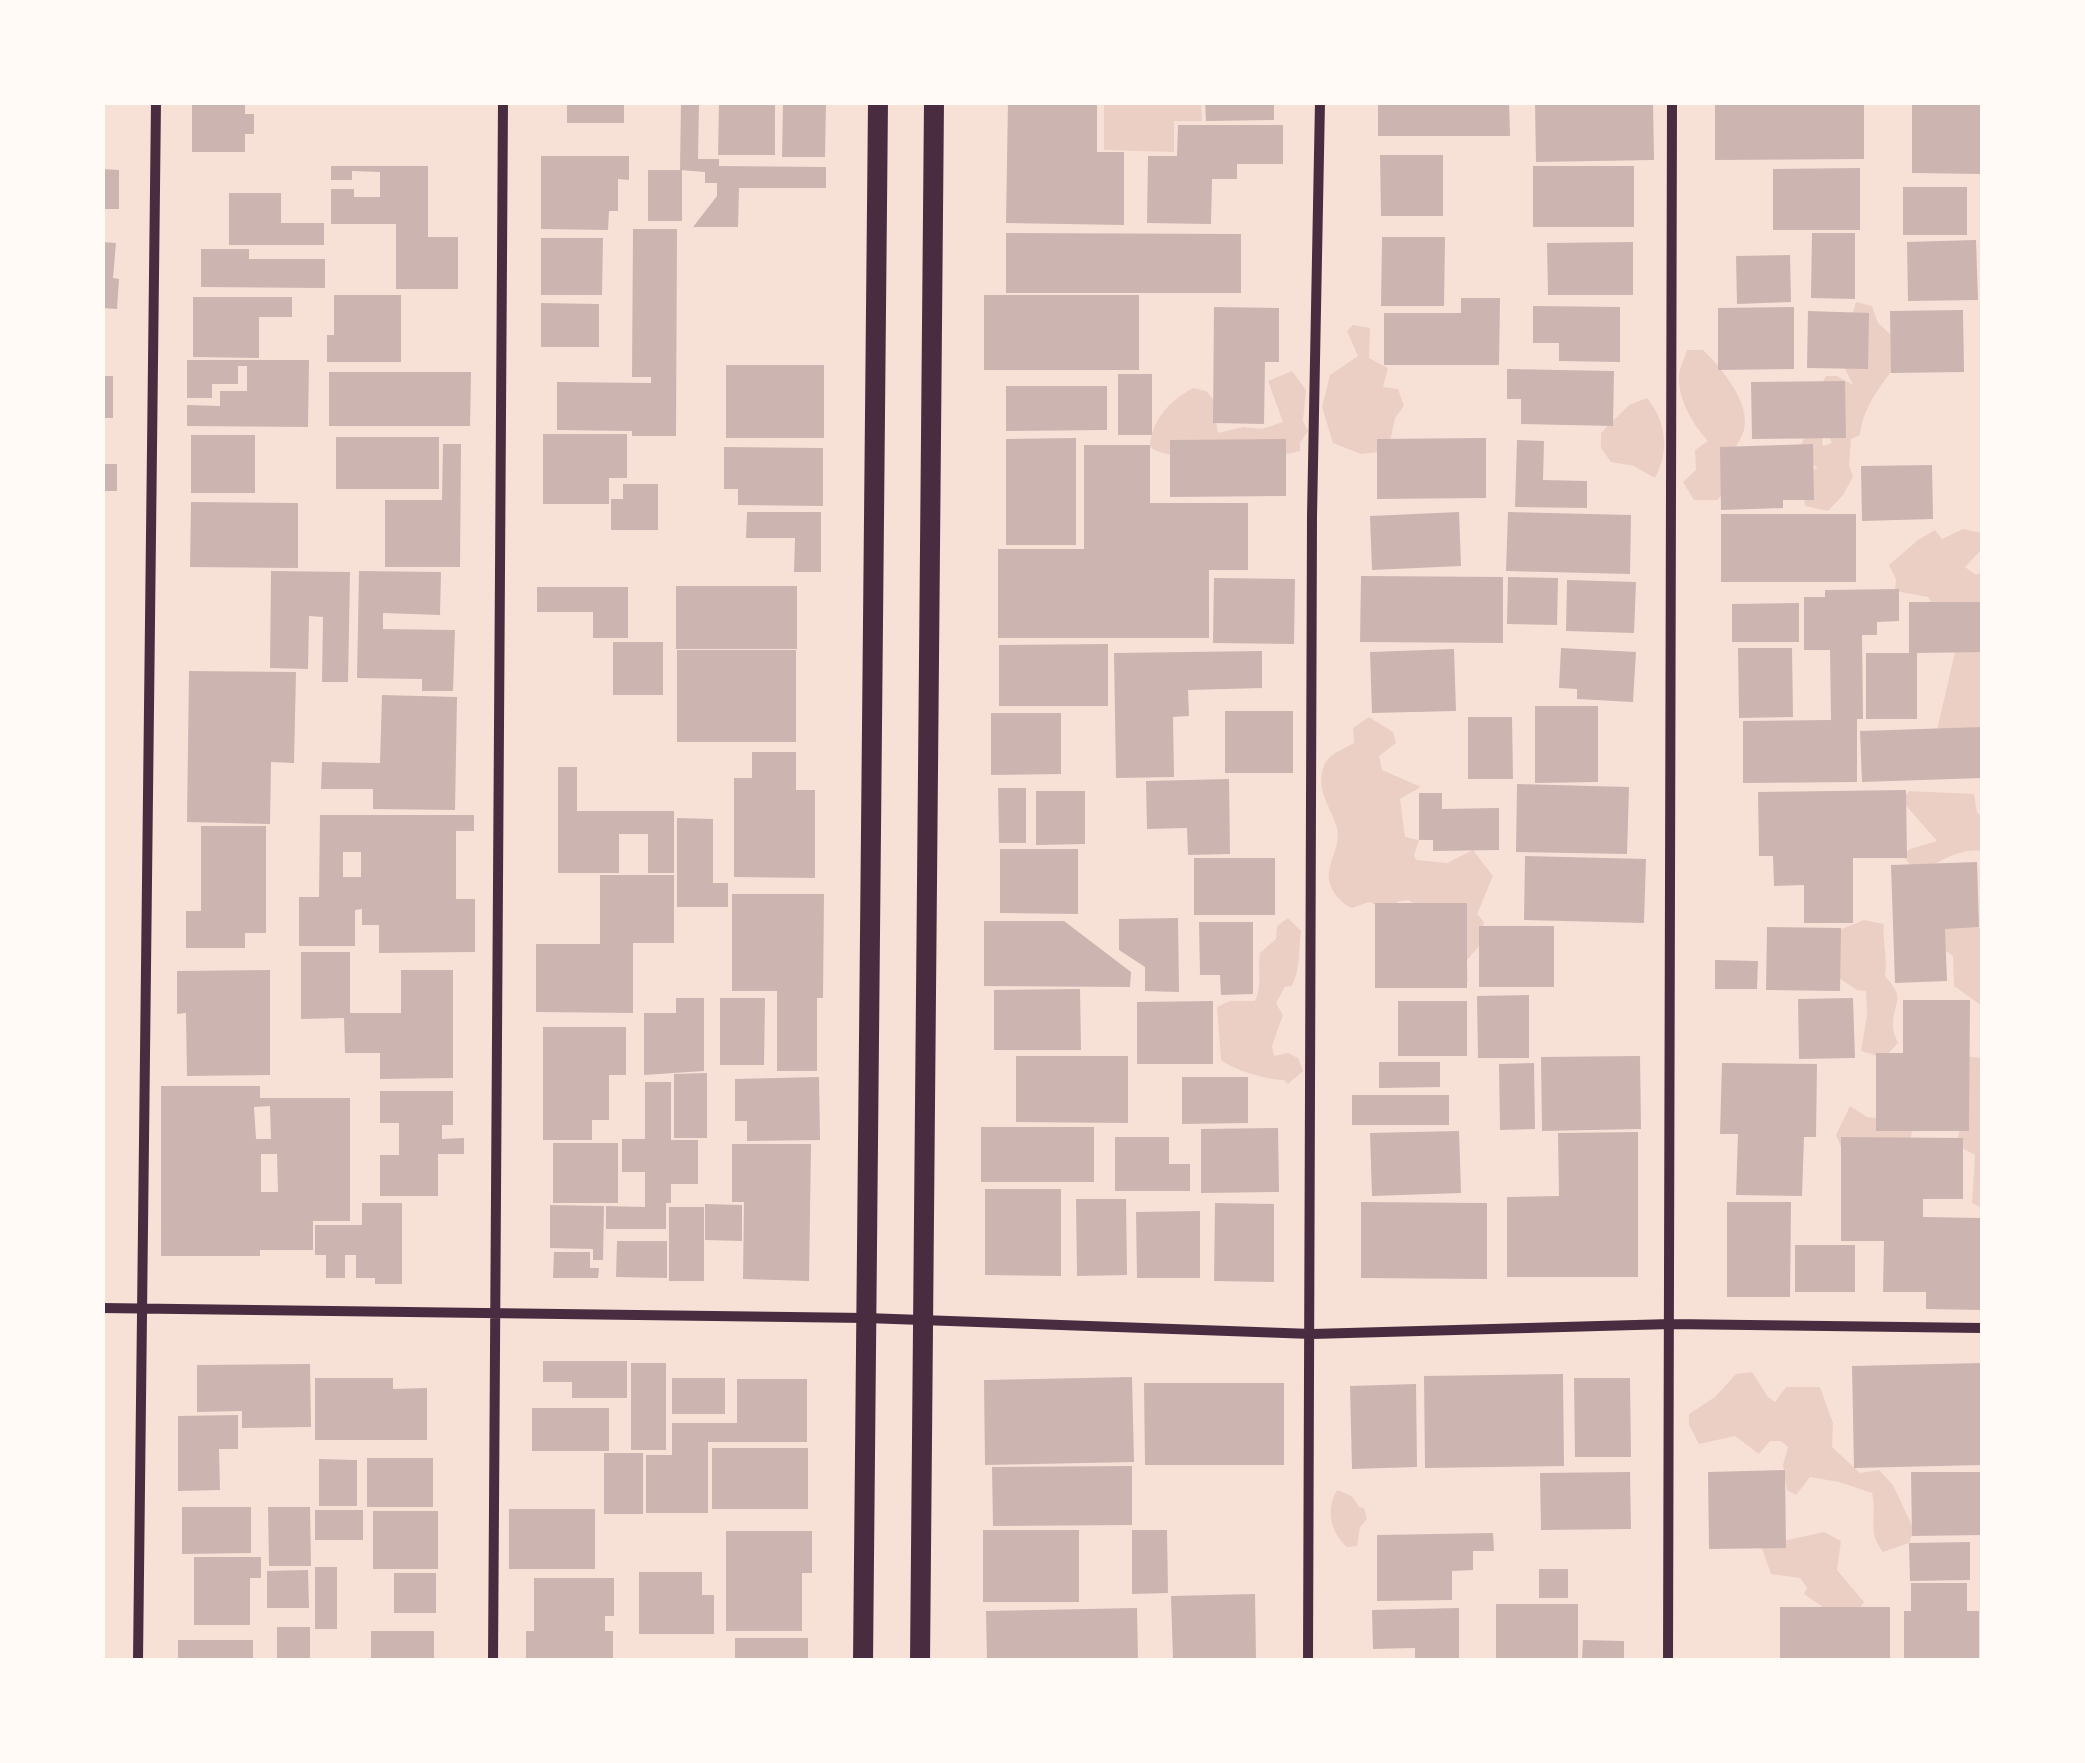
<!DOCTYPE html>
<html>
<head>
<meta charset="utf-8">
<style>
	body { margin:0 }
	#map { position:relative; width:2085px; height:1763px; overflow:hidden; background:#f7e1d7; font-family:"Source Sans 3",sans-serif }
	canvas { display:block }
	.frame { position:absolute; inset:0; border:105px solid #fffaf5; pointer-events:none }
</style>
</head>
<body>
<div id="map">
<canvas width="2085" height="1763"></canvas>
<div class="frame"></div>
</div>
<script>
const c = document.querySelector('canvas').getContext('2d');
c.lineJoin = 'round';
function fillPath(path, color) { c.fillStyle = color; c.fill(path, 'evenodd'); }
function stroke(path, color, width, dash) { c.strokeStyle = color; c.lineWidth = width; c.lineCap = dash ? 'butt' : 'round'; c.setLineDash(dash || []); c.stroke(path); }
fillPath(new Path2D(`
	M1104,103h97l1,18h-28v31l-70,-2z
	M1856,302l16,4 6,17 30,27c-19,26 -45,52 -48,85l-9,4 -2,26 4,12 -10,18 -15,16 -23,-5 -4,-34 17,-4 -20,-13 10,-29 13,4 2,16 9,-3c-12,-29 -22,-39 -6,-67h11l16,9 -17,-35 10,-14z
	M1353,325l17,3 -1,30 19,10 -5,19 15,2 6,17 -9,12 -7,33 -27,3 -28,-11 -11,-36 8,-32 28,-19 -11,-25z
	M1687,350h16c18,17 48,53 41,80 -3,10 -11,20 -17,29l7,25 -17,16h-23l-11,-18 13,-12 -1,-20 13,-9c-15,-16 -31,-43 -29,-67 1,-7 6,-17 8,-24z
	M1292,371l14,19 -3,31 5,10 -8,12v8l-13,3 -7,-5c-32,2 -103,17 -130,-2 1,-26 20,-47 43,-59l13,3 12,14 -3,12 3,16 25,-6 19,2 21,-7 -15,-41z
	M1647,398c19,23 23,53 8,80l-21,-12 -23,-4 -10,-14v-15l28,-28z
	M1963,529l19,4v16l-17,18 11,8 6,-3v43l-19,-7 -28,1 -7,-12 -33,-6 1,-12 -7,-14 29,-25 17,-10 7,9z
	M1972,646l10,5v96l-13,3 -34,-11 20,-87z
	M1369,717l24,15 3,11 -17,13 3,14 39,17 -21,12 5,38 14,3 -5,15 2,5 31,3 26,-13 20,26 -16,38 7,8 -4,23 -13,15 1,22 -18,-18 -33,-59 -9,-5 -11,2 -6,10 -22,-10 -17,6c-11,-5 -21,-15 -23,-29 -2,-18 14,-35 7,-54 -6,-19 -21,-36 -12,-59 4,-12 20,-17 30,-23l-1,-15z
	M1909,791l65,3 3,18 5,6v33c-24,-3 -43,11 -64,23l-15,-18 7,-7 27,-8 -35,-40z
	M1288,918l13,13c-3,21 0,36 -9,55l-7,1 -9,16 7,12 -11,31 2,10 14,-3 10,5 5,13 -15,13 -4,-4c-16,0 -51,-10 -63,-20l-4,-53 13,-6h25c8,-17 2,-29 5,-48l16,-14 1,-13z
	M1864,920l20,4c-2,18 4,31 1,52 22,24 8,24 8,50 0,6 3,12 5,17l-14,15 -23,-7 6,-36 -1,-24 -9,-1 -21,-14 3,-46z
	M1941,925h31l10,4v77l-28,-20 -1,-30 -19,-14z
	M1962,1056l20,2v150l-10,-5 3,-48 -19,-10 6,-24z
	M1850,1106l17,11 47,5 -9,45 -49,15 -20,-47z
	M1752,1372l16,25 7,5 11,-15h34l13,36 -1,24 28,26 19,-3 14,15 21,45 -5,13 -26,9c-17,-22 -5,-35 -11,-59l-33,-11 -29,-5 -14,18 -9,-5 -4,-25 5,-18 -7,-6h-11l-11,13 -24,-18 -36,8 -10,-19v-11l26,-17 21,-23z
	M1337,1490l15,6 7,11 5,1 3,11 -7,8 -3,19 -10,1c-16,-14 -22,-37 -10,-57z
	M1824,1532l17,9 -4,29 27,32 -10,16 -36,9 5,-20 -19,-13 3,-6 -7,-10 -29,-4 -10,-28z`), '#ebcfc5');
fillPath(new Path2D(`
	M192,102h53v12h9v20h-9v18h-53z
	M567,102h57v21h-57z
	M681,102h18l-1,57h21v7l107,1v21h-87l-1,39h-45l24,-31v-13h-12v-11l-25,-2z
	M719,102h56v53h-57z
	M783,102h43l-1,55h-43z
	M1008,102h89v50h27v73l-118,-2z
	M1205,102h69v18l-68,1z
	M1378,102h131l1,34h-132z
	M1535,102h118l1,58 -118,2z
	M1715,102h149v57l-149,1z
	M1912,105h70v69l-70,-1z
	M1178,125h105v39h-46v15h-25l-1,45 -64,-1 1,-67h29z
	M1380,155h63v61h-62z
	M541,156h88v24l-11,-1v32h-9l-1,19 -67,-1z
	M331,166h97v71h30v52h-62v-65h-65v-35h23v8h26v-25l-28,-1v9h-21z
	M1533,166h101v61h-101z
	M1860,168v62h-87v-61z
	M102,169l17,1v39h-17z
	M648,170h34v51h-34z
	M1903,187h64v48h-64z
	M229,193h52v30h43v22h-95z
	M633,229h44l-1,207h-44v-5l-75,-1v-48l94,1v-6h-19z
	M1006,233l235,1v59h-235z
	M1812,233h43v66l-44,-1z
	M1382,237h63l-1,69h-63z
	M541,238h62l-1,57h-61z
	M1976,240l2,60 -70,1 -1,-59z
	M102,242l14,1 -3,35 6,1 -2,30 -15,-1z
	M1633,242v53h-85l-1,-52z
	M201,249h48v10h76v29l-124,-1z
	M1790,255l1,47 -54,2 -1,-48z
	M334,295h67v67h-74v-27h7z
	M984,295h155v75h-155z
	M193,297h99v20h-33v41l-66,-1z
	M1461,298h39l-1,67h-115v-52h77z
	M541,303l58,1v43h-58z
	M1533,306l87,1v55l-61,-1v-18h-26z
	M1214,307l65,1v54h-14l-1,62 -51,-1z
	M1794,307v62l-76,1v-62z
	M1963,310l1,62 -73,1 -1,-62z
	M1808,311l61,2 -1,56 -61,-1z
	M187,360h122l-1,67 -121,-1v-21l33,1v-15h27v-25h-9v18h-26v14h-25z
	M726,365h98v73h-98z
	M1507,369l107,2 -1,55 -92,-2v-25h-14z
	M329,372h142l-1,54h-141z
	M1118,374h34v61h-34z
	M102,376h11v42h-11z
	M1845,381l1,57 -94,1 -1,-57z
	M1006,386h101v44l-101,1z
	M543,434h84v44h-18v26h-66z
	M191,435h64v58h-64z
	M336,437h103v52h-103z
	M1076,438v107h-70v-106z
	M1486,438v60l-109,1v-60z
	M1286,439v57l-116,1v-57z
	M1517,440l27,1 -1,39 44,1v27l-72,-1z
	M443,444h18l-1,123h-75v-67h57z
	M1813,444l1,56h-31v8l-62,2 -1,-63z
	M1084,445h66v58h98v67h-39v68h-211v-89h86z
	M724,447l99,1v58l-85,-1v-16h-14z
	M102,464h15v27h-15z
	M1932,465l1,54 -71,2 -1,-55z
	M623,484h35v46h-47v-31h12z
	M191,502l107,1v65l-108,-1z
	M747,512h74v60h-27l1,-34h-49z
	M1459,512l2,54 -89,4 -2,-54z
	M1508,512l123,3 -1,59 -124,-3z
	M1721,514h135v68h-135z
	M271,571l79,1 -2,110h-26l1,-65 -14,-1 -1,53 -38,-1z
	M359,571l82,1 -1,43 -57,-2v16l72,1 -2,61h-31v-12l-65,-1z
	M1361,576l142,1v66l-143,-1z
	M1508,577l50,1 -1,47 -50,-1z
	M1214,578l81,1 -1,65 -81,-1z
	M1567,580l69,2 -2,51 -68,-2z
	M676,586h121v63h-121z
	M537,587h91v51h-35v-26h-56z
	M1899,589v32l-22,1v13h-15l1,84h-6v63l-114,1v-62l88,-1 -1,-70h-26v-53h21v-7z
	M1909,602h73v50l-65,1v66h-51v-66h43z
	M1799,603v39h-67v-38z
	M613,642h50v53h-50z
	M1108,644v62h-109v-61z
	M1561,648l75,4 -3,50 -56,-3v-10l-18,-1z
	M1738,648h54l1,69 -54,1z
	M1454,649l2,62 -84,2 -2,-61z
	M677,650h119v92h-119z
	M1262,651v37l-74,2 1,26 -16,1 1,60 -58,1 -2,-125z
	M189,671l107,1 -2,91 -23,-1 -1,62 -83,-2z
	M382,695l75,2 -2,113 -82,-1v-20h-52l1,-27 58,1z
	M1535,706h63v76l-63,1z
	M1225,711h68v62h-68z
	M991,713h70v61l-70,1z
	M1468,717h44l1,62h-45z
	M1982,727v51l-120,4 -2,-51z
	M752,752h44v38h19v88l-81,-1v-99h18z
	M558,767h19v44h97v62h-26v-39h-29v39h-61z
	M1229,779l1,75 -42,1 -1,-27 -40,1 -1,-48z
	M1517,784l112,3 -2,67 -111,-2z
	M998,788h28v55h-27z
	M1906,790l1,68h-54v65h-49v-38l-30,1 -1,-30h-14l-1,-64z
	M1036,791h49v53l-49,1z
	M1419,793h23v16l57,-1v42l-66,1v-11h-14z
	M320,815h154v16h-18v68h19v53l-96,1v-28h-17v-16l-7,1v36h-56v-49h20zM343,852h18v25h-18z
	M677,818l36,1v64h15v24h-51z
	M201,826h65v107h-21v15h-59v-37h15z
	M1000,849h78v65l-78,-1z
	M1525,856l121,3 -2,64 -120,-3z
	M1194,858h81v57h-81z
	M1977,862l2,65 -34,2 2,52 -52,2 -4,-118z
	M600,875h74v68h-41v70l-97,-1v-68h64z
	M732,894h92l-1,104h-6v73h-40v-80h-45z
	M1375,903h92v85h-92z
	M1178,918l1,74 -34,-1v-24l-26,-17v-31z
	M984,921h80l67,51 -1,15 -146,-1z
	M1199,922h54v72l-32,1 -1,-20h-20z
	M1479,926h75v61h-75z
	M1767,927l74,1 -1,63 -74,-1z
	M301,952h49v61h51v-43h52v108l-73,1v-26h-35l-1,-35 -43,1z
	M1715,960l43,1 -1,28h-42z
	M270,970v105l-83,1 -1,-63 -9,1v-43z
	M1080,989l1,61h-87v-60z
	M1529,995v63h-51l-1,-62z
	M676,998h28v73l-60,4v-62h32z
	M720,998h45l-1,67h-44z
	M1853,998l2,60 -56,1 -1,-60z
	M1903,1000h67l-1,131h-93v-78h27z
	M1213,1001v63h-76v-62z
	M1398,1001h69v55h-69z
	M543,1027h83v48h-17v45h-17v20h-49z
	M1016,1056h112v67l-112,-1z
	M1640,1056l1,73 -99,2 -1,-74z
	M1379,1062h61v25l-61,1z
	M1534,1063l1,66 -35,1 -1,-66z
	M1722,1063l95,1 -1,73h-12l-2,59 -66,-1 2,-61h-18z
	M707,1073v65h-33v-64z
	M819,1077l1,63 -73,1v-20h-12v-42z
	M1182,1077h66v46l-66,1z
	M645,1082h26v58h27v44h-27v19h-5v26h-60v-23l39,1v-35h-23v-33h23z
	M161,1086h99v12h90v123h-37v29h-53v6h-99zM270,1106l1,33h-15l-2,-32zM261,1154h16l1,38h-17z
	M380,1091h73v34h-11v14l22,-1v16h-26v42h-58v-41h19v-32h-19z
	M1352,1095h97v30h-97z
	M981,1127h113v55h-113z
	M1278,1128l1,64 -78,1v-64z
	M1459,1131l2,62 -89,3 -2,-63z
	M1638,1132v145h-131v-80l52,-1 -1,-63z
	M1115,1137h54v27h21v27h-75z
	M1841,1137l122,1v61h-40v18l59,1v92l-56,-1v-17h-43l1,-51h-43z
	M553,1143h65v60h-65z
	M732,1144h79l-2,137 -66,-2 1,-77h-12z
	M985,1189h76v87l-76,-1z
	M1076,1199h50l1,76 -50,1z
	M1361,1202l126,1v76l-126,-1z
	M1727,1202h64l-1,95h-63z
	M362,1203h40v81h-27v-6h-19v-23h-11v23h-19v-23h-11v-30h47z
	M1215,1203l59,1v78l-60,-1z
	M705,1204l37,1v36l-37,-1z
	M550,1205l54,1 -1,54h-10v-11l-43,-1z
	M669,1207h35v74h-35z
	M1200,1211v67h-63l-1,-66z
	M617,1241h50v37l-51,-1z
	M1795,1245h60v47h-60z
	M554,1252h36v16h9l-1,10h-45z
	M543,1361h84v37h-55v-16h-29z
	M631,1363h35v87h-35z
	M1982,1363v102l-128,3 -2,-102z
	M310,1364l1,63 -69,1v-17l-45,1v-47z
	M1563,1374l1,92 -139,2 -1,-92z
	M1132,1377l2,85 -149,3 -1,-85z
	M315,1378h78v11l34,-1v52h-112z
	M672,1378h53v36h-53z
	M1574,1378h56l1,79h-56z
	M737,1379h70v63h-99v71h-62v-58h26v-32h65z
	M1144,1383h140v82h-139z
	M1416,1384l1,83 -65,2 -2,-83z
	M532,1408h77v43h-77z
	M238,1415v34h-19l1,41 -42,1v-75z
	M712,1448h96v61h-96z
	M604,1453h39v61h-39z
	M367,1458h66v49h-66z
	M319,1459l38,1v46h-38z
	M1132,1466v59l-139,1 -1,-59z
	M1785,1470l1,78 -77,1 -1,-77z
	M1630,1472l1,57 -90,1 -1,-57z
	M1911,1472h71v63l-70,1z
	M182,1507h69v46l-69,1z
	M268,1507h42l1,59h-42z
	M509,1509h86v60h-86z
	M315,1510h48v30h-48z
	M373,1511h65v58h-65z
	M983,1530h96v72h-96z
	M1132,1530h35l1,63 -36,1z
	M726,1531h86v42h-10v58h-76z
	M1493,1533l1,18h-21v19l-21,1v29l-75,1v-66z
	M1970,1542v38l-60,1 -1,-38z
	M194,1557h67v21h-11v47h-56z
	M315,1567h22v62h-22z
	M1539,1569h29v29h-29z
	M308,1570l1,38h-42v-37z
	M639,1572h63v23h12v39h-75z
	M394,1573h42v40h-42z
	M534,1578h80v38h-9v15h8v29h-87v-29h8z
	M1911,1583h56v28h12v49h-75v-49h7z
	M1255,1594l1,66h-83l-2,-64z
	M1496,1604h82v56h-82z
	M1780,1607h110v53h-110z
	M1137,1608l1,51 -151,1 -1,-49z
	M1459,1608v52h-44v-12l-42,1 -1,-39z
	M277,1627h33v33h-33z
	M371,1631h63v29h-63z
	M735,1638h73v22h-73z
	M178,1640h75v20h-75z
	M1583,1640l41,1v19h-42z`), '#ccb4b1');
stroke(new Path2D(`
	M102,1308l764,10 446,16 359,-10 311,4
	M138,1660l18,-1558
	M493,1660l10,-1558
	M1308,1660l4,-1144 8,-414
	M1668,1660l4,-1558`), '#4a2c40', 10);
stroke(new Path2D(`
	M863,1660l15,-1558
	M920,1660l14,-1558`), '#4a2c40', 20);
</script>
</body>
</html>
